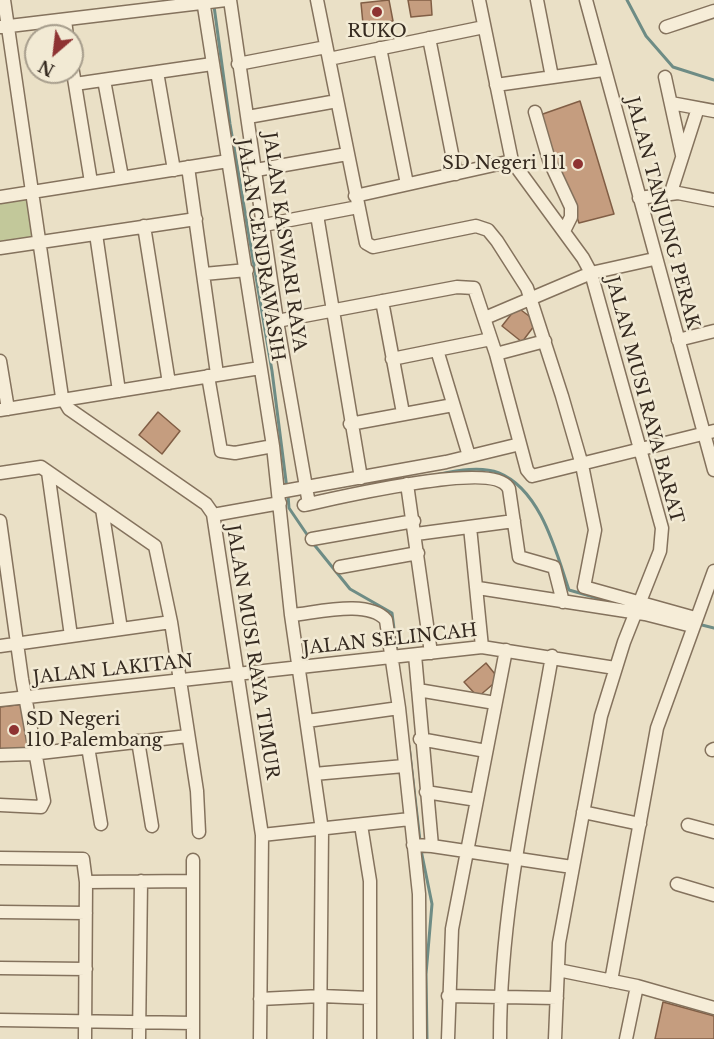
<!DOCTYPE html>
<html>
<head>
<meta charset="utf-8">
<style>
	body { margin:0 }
	#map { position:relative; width:714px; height:1039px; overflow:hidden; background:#eae0c6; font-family:"Libre Baskerville",serif }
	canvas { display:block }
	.north { position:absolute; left:24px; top:24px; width:60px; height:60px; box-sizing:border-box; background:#f2ead4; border:2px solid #a69d8c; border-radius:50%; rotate:208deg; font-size:16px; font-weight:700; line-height:24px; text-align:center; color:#352a20 }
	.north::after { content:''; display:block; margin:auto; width:21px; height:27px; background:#8e3332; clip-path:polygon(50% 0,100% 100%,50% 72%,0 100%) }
</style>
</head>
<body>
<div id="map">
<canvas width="714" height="1039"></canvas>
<div class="north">N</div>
</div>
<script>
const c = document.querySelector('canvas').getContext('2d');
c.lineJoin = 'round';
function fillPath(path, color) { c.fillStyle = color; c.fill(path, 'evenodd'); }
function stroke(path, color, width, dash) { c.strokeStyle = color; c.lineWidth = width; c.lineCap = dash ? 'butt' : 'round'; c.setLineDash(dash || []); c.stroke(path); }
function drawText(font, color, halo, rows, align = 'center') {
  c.font = font + ' "Libre Baskerville",serif'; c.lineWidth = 5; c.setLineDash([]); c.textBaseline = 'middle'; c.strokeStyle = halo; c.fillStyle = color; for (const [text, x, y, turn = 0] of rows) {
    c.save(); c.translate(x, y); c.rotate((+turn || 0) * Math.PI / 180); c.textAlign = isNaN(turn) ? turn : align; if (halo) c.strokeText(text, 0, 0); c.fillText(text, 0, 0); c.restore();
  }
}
fillPath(new Path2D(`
	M28,197l8,42 -36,6v-44z`), '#c2c89a');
stroke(new Path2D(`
	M627,0l19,36 27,31 41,13
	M214,6l16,118 42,247 15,118
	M429,476c22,-4 49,-11 70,-3 42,17 57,79 70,117l53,15
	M288,495l1,13 19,28
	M312,542l38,47 42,24 5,40
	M698,624l16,4
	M409,746l11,95
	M421,850l11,54 -6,70 1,65`), '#6e8c85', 3);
const building = new Path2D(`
	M389,0l4,21 -30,3 -2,-21z
	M408,0h23l1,15 -21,2z
	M580,101l34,113 -35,9 -39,-108z
	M517,307l20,15 -15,20 -20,-16z
	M158,412l22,19 -18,23 -23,-19z
	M486,663l13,16 -21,18 -14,-15z
	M24,704l8,49h-32v-46z
	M663,1002l51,14v23h-59z`);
fillPath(building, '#c59d7f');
stroke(building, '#815e45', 1.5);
const minor = new Path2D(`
	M4,0l58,397 7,12 137,95 7,10 49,321 -2,204
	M203,0l70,446 18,169 31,215 -2,209
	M230,0l47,321 32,183
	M317,0l49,243 7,4 103,-21 12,4 9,11 30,47 35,108 20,69 13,65 -11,57 111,31
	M479,0l33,161 71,97 8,15 71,255 -2,23 -36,91 -23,74 -42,227 -4,96
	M537,0l15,77
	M586,0l128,470
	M65,20l2,16
	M1,27l225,-27
	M666,27l48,-16
	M429,38l27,136
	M380,48l27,136
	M329,59l155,-32
	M238,64l88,-17
	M72,66l19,116
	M157,72l17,98
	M665,77l17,78
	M104,80l18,97
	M75,84l137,-20
	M496,85l107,-15
	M671,103l43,8
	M535,112l14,48 22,47v10l-7,14
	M248,117l89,-16
	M188,167l29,207
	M256,170l91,-16
	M671,192l27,-84
	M355,196l157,-35
	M0,197l228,-36
	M639,198l39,-5 36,7
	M317,215l44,263
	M264,225l94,-18
	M144,226l25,157
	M96,234l23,157
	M0,248l196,-29
	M204,274l43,-4
	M382,301l21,112
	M485,318l106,-45 63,-14
	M277,321l180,-34 17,1 22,66 31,116 5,6 182,-45
	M678,340l36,-9
	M437,350l32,106
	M496,354l49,-13
	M392,359l99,-20
	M0,361l8,48
	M208,376l13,75 14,2 38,-7
	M0,410l260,-42
	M350,424l103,-19
	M48,472l23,164
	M0,473l41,-6 114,79 16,76 26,169 2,41
	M407,484l24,169
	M279,492l167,-30 74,-18
	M304,505c30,-6 192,-46 205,-16l10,68 35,10 9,35
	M102,509l19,120
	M213,515l67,-12
	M0,521l22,158 22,122 -3,6 -41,-2
	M470,527l12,120
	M416,534l98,-13
	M312,539l102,-18
	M340,567l78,-14
	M478,588l167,26 47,12
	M291,615c25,-2 77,-16 95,5l13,88 20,186 1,145
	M0,646l171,-24
	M415,655l17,191
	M418,690l77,13
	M0,700l482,-53 133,21
	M307,721l92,-13
	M420,739l66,12
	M138,741l14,85
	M88,747l13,77
	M712,750l2,-1
	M0,755l31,-1 157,-18
	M314,774l90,-8
	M426,792l51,8
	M583,812l57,12
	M361,825l9,56v158
	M688,825l26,7
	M262,835l148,-16
	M413,845l19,1 140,21
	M0,858l83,1 3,23 -1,157
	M86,882l106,-1
	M677,884l37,11
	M0,912l86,1
	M0,968l86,1
	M558,970l79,16 77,22
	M611,981l46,-253 57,-157
	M448,996l109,2
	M260,999l61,-3 49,2
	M0,1020l193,3
	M139,1039l2,-158
	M193,1039v-179
	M448,1039l4,-110 54,-279
	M500,1039c0,-130 30,-256 52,-383
	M626,1039l11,-53`);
stroke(minor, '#84725d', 15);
stroke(minor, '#f6edd8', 12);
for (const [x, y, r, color] of [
	[377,12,6,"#8e3332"],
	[578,164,6,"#8e3332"],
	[14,730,6,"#8e3332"]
]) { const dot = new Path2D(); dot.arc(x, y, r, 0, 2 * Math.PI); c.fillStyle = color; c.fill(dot); stroke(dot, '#f2ead4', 2); }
drawText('18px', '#352a20', '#f2ead4', [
	["RUKO",377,32],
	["SD Negeri 111",566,164,"right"],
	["SD Negeri",26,720,"left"],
	["110 Palembang",26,741,"left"]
]);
drawText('18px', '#352a20', '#f2ead4', [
	["JALAN TANJUNG PERAK",662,213,75],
	["JALAN KASWARI RAYA",284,242,82],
	["JALAN CENDRAWASIH",260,250,81],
	["JALAN MUSI RAYA BARAT",644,400,75],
	["JALAN SELINCAH",390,640,-6],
	["JALAN MUSI RAYA TIMUR",252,652,81],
	["JALAN LAKITAN",113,670,-6]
]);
</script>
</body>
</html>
